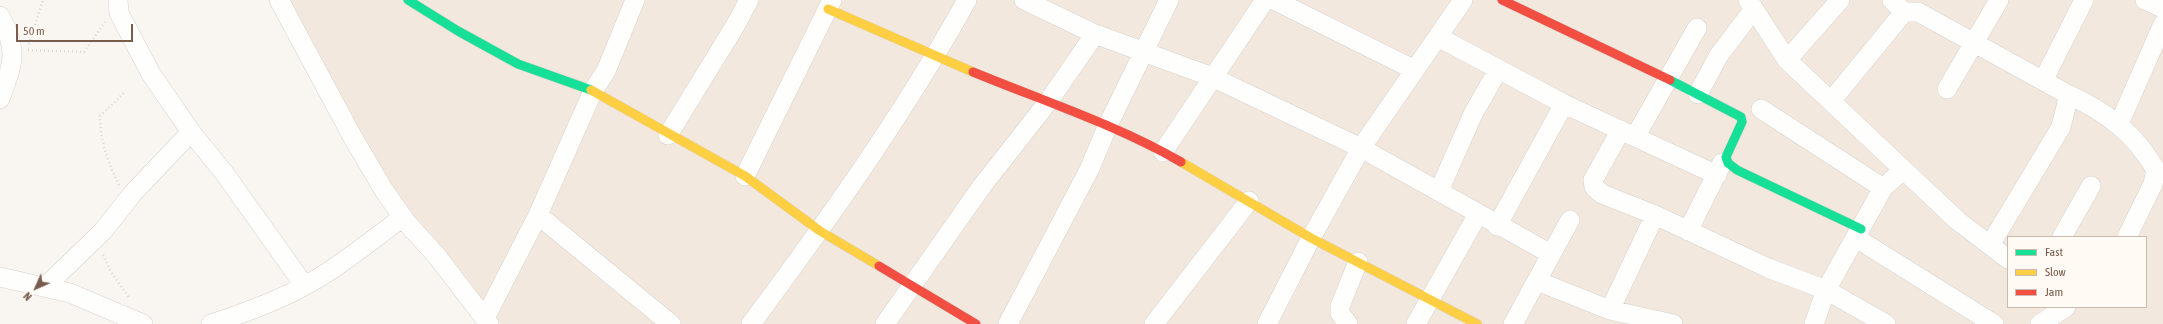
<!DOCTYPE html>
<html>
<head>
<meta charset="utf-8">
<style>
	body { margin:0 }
	#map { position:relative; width:2163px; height:324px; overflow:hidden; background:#f9f5f0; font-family:"Asap Condensed",sans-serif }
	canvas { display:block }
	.legend { position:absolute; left:2007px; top:236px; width:140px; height:72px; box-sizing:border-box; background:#fffaf3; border:1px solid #cabbb1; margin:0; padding:5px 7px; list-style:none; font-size:12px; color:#7a5c4d }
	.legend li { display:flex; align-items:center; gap:8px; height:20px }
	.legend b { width:20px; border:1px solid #cabbb1 }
	.north { position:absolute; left:16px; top:268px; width:40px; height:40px; -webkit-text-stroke:3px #fffaf3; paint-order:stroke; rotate:225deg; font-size:11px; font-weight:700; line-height:16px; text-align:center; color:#7a5c4d }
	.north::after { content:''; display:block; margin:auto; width:14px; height:18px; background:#7a5c4d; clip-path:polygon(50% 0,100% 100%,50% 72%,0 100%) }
	.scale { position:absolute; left:16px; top:24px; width:117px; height:18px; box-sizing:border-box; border:2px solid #7a5c4d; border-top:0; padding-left:5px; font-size:12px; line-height:14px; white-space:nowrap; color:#7a5c4d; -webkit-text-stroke:3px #fffaf3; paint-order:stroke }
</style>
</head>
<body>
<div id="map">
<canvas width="2163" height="324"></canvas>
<ul class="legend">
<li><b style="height:5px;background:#16e098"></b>Fast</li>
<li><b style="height:5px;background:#ffcf43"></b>Slow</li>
<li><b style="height:5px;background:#f24e42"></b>Jam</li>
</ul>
<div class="north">N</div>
<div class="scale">50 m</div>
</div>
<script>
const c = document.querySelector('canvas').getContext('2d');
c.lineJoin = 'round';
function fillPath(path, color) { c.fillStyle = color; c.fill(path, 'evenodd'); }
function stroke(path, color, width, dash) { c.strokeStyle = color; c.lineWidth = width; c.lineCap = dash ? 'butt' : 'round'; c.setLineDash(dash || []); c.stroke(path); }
fillPath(new Path2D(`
	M272,0h1891v324h-1662l-66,-63zM2008,237h138v70h-138z`), '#f2e8de');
const street = new Path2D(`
	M118,0l1,13 32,61 40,58 34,42 79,111
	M279,0l73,136 31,53 23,33 30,33 53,69
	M1024,0l71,34 117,43 149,71 190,106
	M1274,0l141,70
	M1748,0l39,60 171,161 50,38
	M2145,0l18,8
	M1904,12h14l151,83 -8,32 -71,118
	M0,16c19,36 13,47 0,83
	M1438,37l126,67 153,71
	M1787,60l53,-60
	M2043,81l41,-81
	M1947,89l52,-89
	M1698,94l21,-39 35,-46
	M2069,95c38,17 66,39 87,75l-3,14 -26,53
	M1832,100l72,-88 -12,-12
	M1761,109l122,79
	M2119,124l44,-100
	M1621,130l-28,50 1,7 8,7 53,21 113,53 58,22 60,34
	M668,135l67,-109 14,-26
	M1635,137l62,-109
	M1163,152l102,-152
	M745,176l87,-176
	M1439,191l34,-77 25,-44
	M538,215l133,109
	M1497,226l67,-122
	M1688,231l34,-68
	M2062,237l29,-51
	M1856,238l138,86
	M0,277l70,16 73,31
	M1537,281l73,29 63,14
	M45,287l58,-56 30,-38 58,-61
	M1610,310l45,-95
	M485,318l53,-103 55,-124 13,-20 29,-71
	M211,324c42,-14 83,-29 120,-54 25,-17 48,-35 72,-53
	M751,324c77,-104 153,-210 216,-324
	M885,324l97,-138 66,-84 47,-68
	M1008,324l82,-156 17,-41 62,-127
	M1154,324l95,-123
	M1267,324l44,-86 50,-90 102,-148
	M1348,324l-8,-11v-7l18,-44
	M1416,324l62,-110
	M1513,324l57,-104
	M1814,324l12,-34 57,-102 20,-18
	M2040,324l26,-17`);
const fast = new Path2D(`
	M408,0l50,31 60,33 73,26
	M1670,80l71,37 1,5 -16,35 2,6 9,7 124,59`);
const slow = new Path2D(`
	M828,9l145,63
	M591,90l154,86 75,55 59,35
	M1181,162l130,76 166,86`);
const jam = new Path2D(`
	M1502,0l168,80
	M973,72c68,28 144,53 208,90
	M879,266l97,58`);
stroke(street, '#d7d1cb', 20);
stroke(fast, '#d9d2cb', 10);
stroke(slow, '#d9d2cb', 10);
stroke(jam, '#d9d2cb', 10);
stroke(new Path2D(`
	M29,44l14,-44
	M28,50l56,2 21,-30
	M119,185c-11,-22 -19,-45 -19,-69l25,-24
	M103,255l7,15 19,28`), '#dcd5d0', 2.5, [1, 3]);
stroke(street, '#fefefd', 19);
stroke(fast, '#16e098', 9);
stroke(slow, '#ffcf43', 9);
stroke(jam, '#f24e42', 9);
</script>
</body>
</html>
